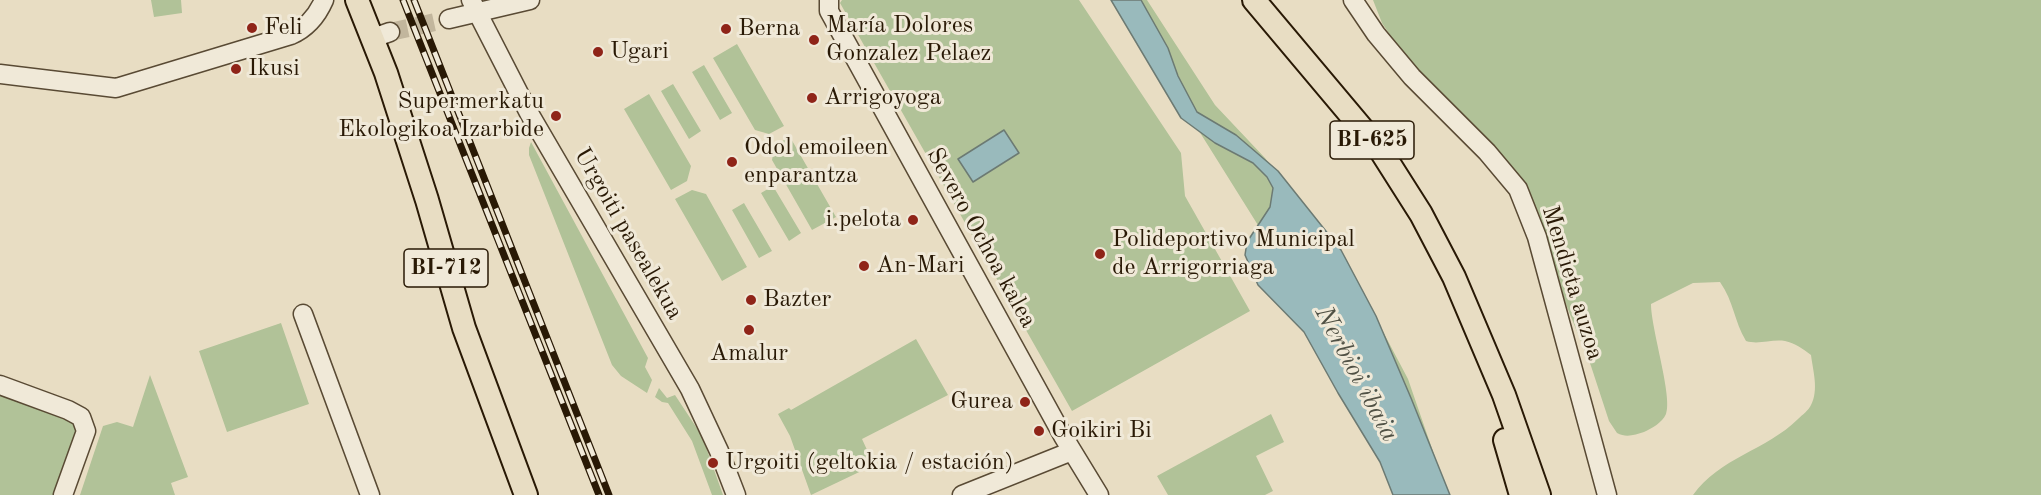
<!DOCTYPE html>
<html>
<head>
<meta charset="utf-8">
<style>
	body { margin:0 }
	canvas { display:block; background:#e8ddc3 }
</style>
</head>
<body>
<canvas width="2041" height="495"></canvas>
<script>
const c = document.querySelector('canvas').getContext('2d');
c.lineJoin = 'round';
function fillPath(path, color) { c.fillStyle = color; c.fill(path, 'evenodd'); }
function stroke(path, color, width, dash) { c.strokeStyle = color; c.lineWidth = width; c.lineCap = dash ? 'butt' : 'round'; c.setLineDash(dash || []); c.stroke(path); }
function drawText(font, color, halo, rows, align = 'center') {
  c.font = font + ' "Old Standard TT",serif'; c.lineWidth = 6; c.setLineDash([]); c.textBaseline = 'middle'; c.strokeStyle = halo; c.fillStyle = color; for (const [text, x, y, turn = 0] of rows) {
    c.save(); c.translate(x, y); c.rotate((+turn || 0) * Math.PI / 180); c.textAlign = isNaN(turn) ? turn : align; if (halo) c.strokeText(text, 0, 0); c.fillText(text, 0, 0); c.restore();
  }
}
fillPath(new Path2D(`
	M151,0h30l1,13 -28,4z
	M842,0h237l102,153 4,43 65,115 -178,100 -232,-408z
	M1117,0h30l68,105 50,53 77,96 66,125 40,116 -43,-35z
	M1373,0h668v495h-348c26,-37 74,-45 105,-76 4,-4 11,-9 13,-14 8,-15 2,-34 0,-50 -8,-6 -16,-12 -26,-14 -14,-2 -26,4 -39,0 -12,-20 -12,-39 -26,-59l-27,1 -42,21c0,25 22,93 15,110 -4,9 -14,14 -22,18 -9,3 -18,6 -27,1l-8,-12 -18,-55 -24,-59 -22,-71 -78,-109 -75,-89 -10,-15z
	M737,44l47,82 -15,8 -14,-4 -42,-72z
	M704,65l28,48 -12,7 -28,-48z
	M673,84l28,47 -12,8 -28,-48z
	M649,94l42,72 -4,15 -16,9 -47,-81z
	M790,137l46,80 -24,13 -40,-70 3,-15z
	M531,142l117,216 -3,9 7,13 -5,13 -26,-17 -9,-11 -83,-210v-7z
	M773,186l28,47 -12,8 -28,-48z
	M692,190l14,4 41,73 -25,14 -47,-82z
	M744,203l28,48 -13,7 -27,-48z
	M281,323l28,81 -82,28 -28,-81z
	M916,339l32,56 -86,44 12,26 -63,30 -21,-59 -12,-22 11,-6 2,2z
	M150,375l38,102 -17,6 4,12h-95l23,-69 14,-4 16,5z
	M659,388l8,10 8,-3 27,41 21,59h-11l-20,-54 -24,-38 -6,-1 -7,-5z
	M0,392l77,28 3,5 -26,70h-54z
	M1271,414l13,28 -28,14 17,35 -8,4h-97l-11,-19z`), '#b1c298');
const water = new Path2D(`
	M1111,0h30l27,48 10,28 19,36 39,23 42,36 63,79 35,66 35,82 39,97h-57l-13,-33 -42,-69 -34,-61 -46,-47 -13,-30 2,-13 23,-35 3,-19 -6,-11 -14,-14 -38,-20 -34,-25z
	M1004,130l15,23 -46,29 -15,-23z`);
fillPath(water, '#99babc');
stroke(water, '#6c7a73', 1.5);
stroke(new Path2D(`
	M390,32l59,-13`), '#c2b69d', 18, [18, 9]);
const minor = new Path2D(`
	M471,0l58,113 161,276 29,62 17,44
	M829,0v11l234,425 36,59
	M1353,0l23,34 36,43 75,75 31,37 19,48 70,258
	M449,19l81,-19
	M373,38l17,-6
	M0,74l116,14 175,-53c16,-7 26,-19 33,-35
	M303,314l67,181
	M0,385l68,25 13,7 5,14 -23,64
	M962,495l110,-44`);
const major = new Path2D(`
	M357,0l29,73 41,127 37,128 62,167
	M1254,0l127,151 40,63 33,63 50,118 35,100
	M1505,440l16,55`);
stroke(minor, '#594a34', 21);
stroke(major, '#291905', 26);
stroke(minor, '#f0e9d8', 18);
stroke(major, '#e8ddc3', 22);
const rail = new Path2D(`
	M403,0l196,495
	M414,0l195,495`);
stroke(rail, '#291905', 7);
stroke(rail, '#f0e9d8', 4.5, [14]);
for (const [x, y, r, color] of [
	[252,28,6,"#8f2418"],
	[726,29,6,"#8f2418"],
	[814,40,6,"#8f2418"],
	[598,52,6,"#8f2418"],
	[236,69,6,"#8f2418"],
	[812,98,6,"#8f2418"],
	[556,116,6,"#8f2418"],
	[732,162,6,"#8f2418"],
	[913,220,6,"#8f2418"],
	[1100,254,6,"#8f2418"],
	[864,266,6,"#8f2418"],
	[751,300,6,"#8f2418"],
	[749,330,6,"#8f2418"],
	[1025,402,6,"#8f2418"],
	[1039,431,6,"#8f2418"],
	[713,463,6,"#8f2418"]
]) { const dot = new Path2D(); dot.arc(x, y, r, 0, 2 * Math.PI); c.fillStyle = color; c.fill(dot); stroke(dot, '#f0e9d8', 2); }
for (const [x, y, w] of [
	[1372,140,84],
	[446,268,84]
]) { const box = new Path2D(); box.roundRect(x - w / 2, y - 19, w, 38, 4.5); c.fillStyle = '#f0e9d8'; c.fill(box); stroke(box, '#291905', 1.5); }
drawText('bold 22px', '#291905', null, [
	["BI-625",1372,140],
	["BI-712",446,268]
]);
drawText('24px', '#291905', '#f0e9d8', [
	["María Dolores",826,26],
	["Gonzalez Pelaez",826,54],
	["Feli",264,28],
	["Berna",738,29],
	["Ugari",610,52],
	["Ikusi",248,69],
	["Arrigoyoga",824,98],
	["Supermerkatu",544,102,"right"],
	["Ekologikoa Izarbide",544,130,"right"],
	["Odol emoileen",744,148],
	["enparantza",744,176],
	["i.pelota",901,220,"right"],
	["Polideportivo Municipal",1112,240],
	["de Arrigorriaga",1112,268],
	["An-Mari",876,266],
	["Bazter",763,300],
	["Amalur",749,354,"center"],
	["Gurea",1013,402,"right"],
	["Goikiri Bi",1051,431],
	["Urgoiti (geltokia / estación)",725,463]
], 'left');
drawText('24px', '#291905', '#f0e9d8', [
	["Urgoiti pasealekua",628,234,60],
	["Severo Ochoa kalea",981,238,61],
	["Mendieta auzoa",1572,283,73]
]);
drawText('italic 26px', '#505145', '#f0e9d8', [
	["Nerbioi ibaia",1356,374,62]
]);
</script>
</body>
</html>
